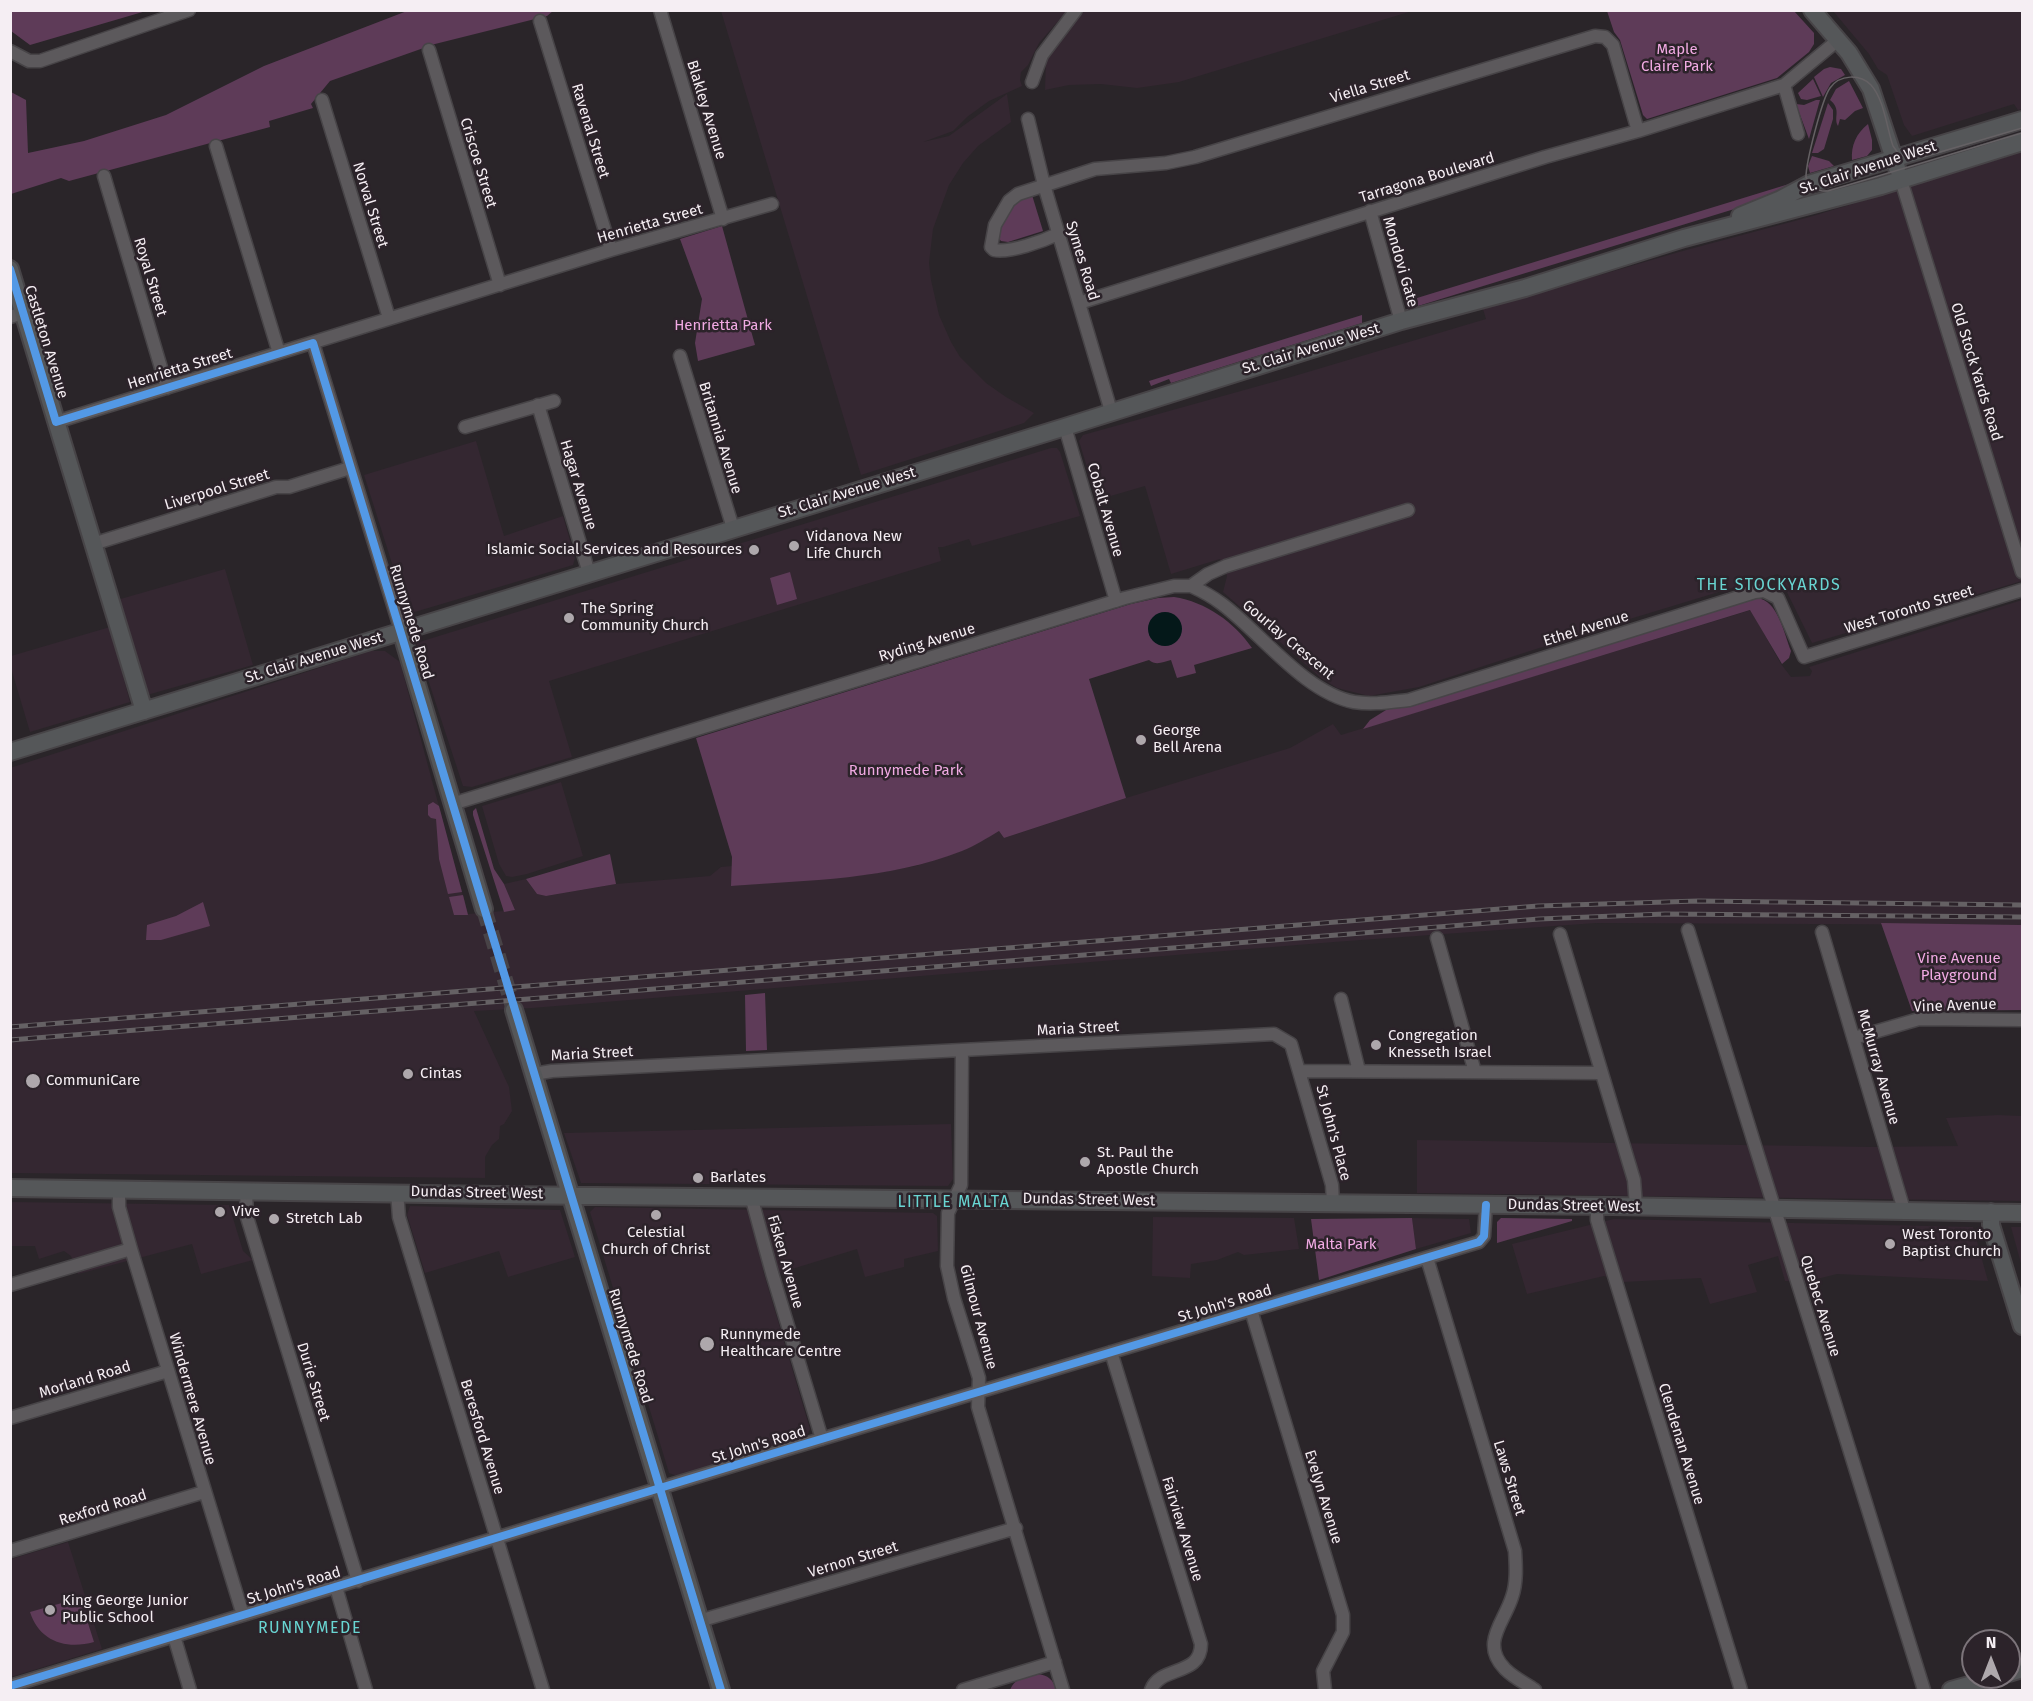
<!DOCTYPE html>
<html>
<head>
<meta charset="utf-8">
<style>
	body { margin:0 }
	#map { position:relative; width:2033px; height:1701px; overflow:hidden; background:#2a2529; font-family:"Fira Sans",sans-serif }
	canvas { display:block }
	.frame { position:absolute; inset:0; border:12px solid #f5eef3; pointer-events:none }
	.north { position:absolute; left:1961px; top:1629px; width:60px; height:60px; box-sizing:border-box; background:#2c232a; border:2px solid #7c747a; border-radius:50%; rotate:0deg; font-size:16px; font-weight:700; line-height:24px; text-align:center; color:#f5eef3 }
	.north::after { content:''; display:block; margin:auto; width:21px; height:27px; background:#aea8ac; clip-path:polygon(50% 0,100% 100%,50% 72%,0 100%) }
</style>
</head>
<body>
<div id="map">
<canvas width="2033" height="1701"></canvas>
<div class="frame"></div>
<div class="north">N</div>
</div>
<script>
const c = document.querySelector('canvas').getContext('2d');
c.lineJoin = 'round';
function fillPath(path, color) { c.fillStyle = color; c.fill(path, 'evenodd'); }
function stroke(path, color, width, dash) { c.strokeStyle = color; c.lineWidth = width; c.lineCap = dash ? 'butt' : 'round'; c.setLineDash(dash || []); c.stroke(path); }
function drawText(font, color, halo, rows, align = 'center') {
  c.font = font + ' "Fira Sans",sans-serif'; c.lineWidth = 5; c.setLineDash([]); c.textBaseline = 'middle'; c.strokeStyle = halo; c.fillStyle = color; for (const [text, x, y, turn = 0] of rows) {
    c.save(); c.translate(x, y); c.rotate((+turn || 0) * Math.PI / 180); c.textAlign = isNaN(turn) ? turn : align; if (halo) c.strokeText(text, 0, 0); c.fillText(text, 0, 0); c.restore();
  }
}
fillPath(new Path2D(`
	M721,11h346l-28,32 -11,22 -7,7 -1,8 2,6 -33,15 -22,16 -14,14 -30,11 26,-6 58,-42 4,28 -33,24 -15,17 -14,22 -16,44 -4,34 2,17 8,35 12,27 9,15 26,26 20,14 28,16 -10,10 -163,52z
	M1084,11h328l-233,71 -42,6 -36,-4 -32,1 -24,5 1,-32z
	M1833,11h189v98l-4,1 -4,-6 -102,32 -8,-11 -17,-50 -9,-6 -9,-15z
	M2022,152v429l-210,62 -34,-69 -168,51 -191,62 -50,9 -32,-8 -16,-10 -98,-86 4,-16 -7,-17 -49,15 -26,-88 -48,14 -18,-59 4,-6 208,-58 195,-58 -3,-10 196,-57 134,-36z
	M476,441l28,95 59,-20 12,42 -2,7 -165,49 -44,-139z
	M1051,448h6l3,4 20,64 -108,30 -3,-7 -26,8h-5l3,14 -392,120 23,76 -100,30 -9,-1 -47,-143z
	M225,569l28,96 -106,30 -30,-95z
	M2022,600v325l-426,-2 -262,19 -802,66 -58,3 35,76 3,24 -8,13 -4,2 -1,13 -7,6 -7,12v21l-474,-5 -1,-405 361,-117h14l15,11 68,252 47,-4 -11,-26 22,-5 11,15 9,2 70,-12 94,-8 11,-9 11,-1v20l139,-12 45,-8 48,-16 35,-19 5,7 122,-40 164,-50 43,-24 8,11 410,-125 30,54 10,13 19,-1 2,-5 -3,-4z
	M110,627l20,75 -100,30 -19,-64v-12z
	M561,782l22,74 -56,18 -15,3 -6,-1 -7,-12 -17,-58z
	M1998,1115l24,1v85l-605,-8v-53l456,7 85,-1 -12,-28z
	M951,1124l2,55 -5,7 -367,-3 -17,-50z
	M11,1202l218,3 14,46 10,9 -52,14 -9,-30 -114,30 -7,-18 -7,-5 -25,8 -4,-13h-24z
	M410,1206l150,4 15,47 -67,20 -9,-26 -74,22 -18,-58z
	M595,1207l338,6 4,3 1,35 -34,8v8l-39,10 -8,-28 -78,24 -3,-8 -13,5 47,159 -3,7 -130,40 -8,-3 -79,-261z
	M1153,1217l141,1 5,31 -55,6 -6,-3 -21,8 -26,4 -1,14 -38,-2z
	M1412,1218l57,1 2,14 -55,16z
	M1614,1219l359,8 15,54 -151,-7 -32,8 -20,-1 -7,-25 -30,9 9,27 -47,12 -9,-26 -78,4 -19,-6 -77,18 -15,-50z
	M2011,1227h11v40z
	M68,1542l34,107 -91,28v-118z`), '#342731');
fillPath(new Path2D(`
	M10,11l1,-1 135,1 -116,34 -19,-14z
	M407,11h146l-6,5 -112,28 -105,37 -19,23 2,4 -44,13 1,6 -201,54 -8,-3 -50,16v-102l15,8 2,53 56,-12 82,-26 98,-49z
	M1607,11h187l20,22v11l-5,8 -32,26 -130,41 -4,-4 -23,-75 -6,-8z
	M1830,67l11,2 4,6 -14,8 -8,14 -9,-20 10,-8z
	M1813,79l8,17 -14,4 -6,-1 -3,-6z
	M1849,81l14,27 -8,3 -10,9 -5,-1 -2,7c-5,-9 4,-16 -8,-26l6,-11z
	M1816,100h4l-11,39 -13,-35 8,1z
	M1828,103l5,7v9l-9,30 -6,4h-6z
	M1868,124l4,16v10l-5,6 -15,4c-1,-15 4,-26 16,-36z
	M1812,156l17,5 5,5 -24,7 -2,-7z
	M1802,180v1l-48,22 -336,103 -1,-8z
	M1032,195l11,36 -35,11 -7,-1 -3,-4 3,-15 15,-21z
	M722,226l33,119 -57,16 -3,-18 7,-44 -22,-60z
	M1362,315v8l-191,60 -2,-4 -18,7 -2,-5z
	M790,572l7,27 -20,6 -7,-27z
	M1174,597c32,5 60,25 78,51l-58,17 2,8 -19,5 -6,-18c-8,2 -15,6 -22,0l-60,19 37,119 -122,40 -5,-7c-12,7 -24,15 -37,20 -73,29 -154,29 -231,35l1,-29 -36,-119 435,-134 27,-6z
	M1757,598c21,2 27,36 34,53l-2,7 -7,6 -32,-54 -387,119 7,-9 16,-10z
	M433,802l6,4 23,86 -14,2 -9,-35 -3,-40 -5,-1 -3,-3v-10z
	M476,808l18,61 10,15 11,26 -11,2 -31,-97v-4z
	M610,854l6,30 -70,12 -9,-2 -11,-15z
	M463,895l5,20h-14l-5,-18z
	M203,902l7,24 -49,14h-15l1,-15 29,-9z
	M1881,923l141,2v85l-110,1z
	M765,993l2,57 -21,1 -1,-56z
	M1412,1218l4,31 -97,31 -8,-61z
	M1501,1218l71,1v2l-75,22v-21z
	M76,1599l5,2 13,41c-28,8 -55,-1 -64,-30z
	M1037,1674c11,1 17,6 19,16h-46c5,-12 15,-13 27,-16z`), '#5e3b58');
fillPath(new Path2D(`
	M1148 629a17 17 0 1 1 34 0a17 17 0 1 1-34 0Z`), '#041819');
stroke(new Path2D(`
	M484,909l30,101`), '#484347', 16, [16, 8]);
const street = new Path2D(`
	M660,10l63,209
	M540,21l71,229
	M429,50l71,235
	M10,51l19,10h11l149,-51
	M1032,82l10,-27 34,-45
	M1784,85l14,49
	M322,100l67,218
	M1028,119l16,66 67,226
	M216,146l63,207
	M104,176l63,212
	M1901,180l121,392
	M1370,211l31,110
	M1058,234c-15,7 -48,19 -64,16l-3,-3 4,-22 14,-24 9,-7 77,-25 71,-6 29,-6 400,-121 10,1 8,8 25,86
	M1079,303l466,-146 93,-26 146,-46 54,-45
	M10,317l13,-4
	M313,343l88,288
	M680,356l53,172
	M538,405l51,168
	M56,422l555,-172 161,-46
	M465,427l89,-26
	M1065,427l51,174
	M93,544l183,-57h13l61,-19
	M1191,586c11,5 22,11 31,18 39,29 83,89 132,98 18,3 36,0 55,-2l346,-108 9,-1 14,7 26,59 218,-67
	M452,804l673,-206 49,-12h17l17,-12 18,-8 182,-56
	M1688,930l236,760
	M1822,932l82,278
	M1560,934l74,246 2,26
	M1437,938l38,134
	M1341,999l18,72
	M1854,1038l65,-19 103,1
	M962,1050l-1,135 -13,28 -1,53 7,32 25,80 -1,29 85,283
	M1300,1071l301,2
	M534,1074l18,-3 722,-37 17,10 41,141 1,18
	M119,1189v18l12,42 112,366
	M246,1190l1,27 111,364
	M397,1192l2,25 144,473
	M751,1196l21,77 50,166
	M1597,1206v14l144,470
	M1427,1258l88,293c1,15 2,32 -3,46 -8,26 -32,46 -7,72 9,9 20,14 30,21
	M10,1285l121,-36
	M1251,1310l92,305v17l-20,39 2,19
	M1111,1352l90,292c0,33 -41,21 -50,46
	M10,1418l158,-47
	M10,1551l194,-59
	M336,1587l30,103
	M699,1621l317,-93
	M174,1636l16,54
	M10,1686l778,-237 691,-207 5,-6 2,-31
	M963,1690l92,-28`);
const secondary = new Path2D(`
	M1812,10l37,43 22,36 26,79
	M1740,216l39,-16 30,-16 213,-64
	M10,269l134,442
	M401,631l83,278
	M10,752l1055,-325 336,-106 124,-33 159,-50 197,-52 141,-44
	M514,1010l207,680
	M10,1188l486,7 1116,11 410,7
	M1991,1212v13l31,101
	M2009,1673l13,-4
	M1951,1690l46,-13`);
stroke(street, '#474447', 15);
stroke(secondary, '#474447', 20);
stroke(street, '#5c595c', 12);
stroke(secondary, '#555759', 16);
stroke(new Path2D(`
	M2022,128l-99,29h-18l-7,-4 -5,-7c-6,-17 -9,-47 -22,-61 -11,-11 -31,-11 -41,3 -8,11 -24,74 -24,89 4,10 11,15 22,14l194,-58`), '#656164', 1.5);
const rail = new Path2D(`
	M10,1027l1528,-121 160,-5 324,4
	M10,1040l1529,-121 126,-5 357,3`);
stroke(rail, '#656164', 5);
stroke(rail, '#2c232a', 3, [9]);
stroke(new Path2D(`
	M10,269l46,153 257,-79 408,1347
	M10,1686l778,-237 691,-207 5,-6 2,-31`), '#5399e6', 8);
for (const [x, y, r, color] of [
	[794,546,6,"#aea8ac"],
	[754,550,6,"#aea8ac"],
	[569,618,6,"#aea8ac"],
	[1141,740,6,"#aea8ac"],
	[1376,1045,6,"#aea8ac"],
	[408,1074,6,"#aea8ac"],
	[33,1081,8,"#aea8ac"],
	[1085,1162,6,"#aea8ac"],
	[698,1178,6,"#aea8ac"],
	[220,1212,6,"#aea8ac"],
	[656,1215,6,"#aea8ac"],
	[274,1219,6,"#aea8ac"],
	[1890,1244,6,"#aea8ac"],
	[707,1344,8,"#aea8ac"],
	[50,1610,6,"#aea8ac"]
]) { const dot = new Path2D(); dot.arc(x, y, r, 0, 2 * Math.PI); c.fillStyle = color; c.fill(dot); stroke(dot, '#2c232a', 2); }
drawText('15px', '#f1aae3', '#2c232a', [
	["Maple",1677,50],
	["Claire Park",1677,67],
	["Henrietta Park",723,326],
	["Runnymede Park",906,771],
	["Vine Avenue",1959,959],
	["Playground",1959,976],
	["Malta Park",1341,1245]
]);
drawText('15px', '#f5eef3', '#2c232a', [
	["Viella Street",1370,87,-17],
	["Blakley Avenue",706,110,73],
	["Ravenal Street",590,131,73],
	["Criscoe Street",478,163,73],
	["St. Clair Avenue West",1868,168,-18],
	["Tarragona Boulevard",1427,178,-17],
	["Norval Street",370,205,73],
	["Henrietta Street",650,224,-16],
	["Symes Road",1082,261,73],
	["Mondovi Gate",1400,262,74],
	["Royal Street",150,277,73],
	["Castleton Avenue",46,342,73],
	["St. Clair Avenue West",1311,349,-17],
	["Henrietta Street",180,369,-17],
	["Old Stock Yards Road",1976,372,73],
	["Britannia Avenue",720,438,73],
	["Hagar Avenue",578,485,73],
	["Liverpool Street",217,490,-17],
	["St. Clair Avenue West",847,493,-17],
	["Cobalt Avenue",1105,510,74],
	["West Toronto Street",1909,610,-17],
	["Runnymede Road",411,622,73],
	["Ethel Avenue",1586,629,-17],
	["Gourlay Crescent",1288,640,40],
	["Ryding Avenue",927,643,-17],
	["St. Clair Avenue West",314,658,-17],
	["Vine Avenue",1955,1006,-2],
	["Maria Street",1078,1029,-3],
	["Maria Street",592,1054,-3],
	["McMurray Avenue",1878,1067,74],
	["St John's Place",1333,1133,75],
	["Dundas Street West",477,1193,1],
	["Dundas Street West",1089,1200,1],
	["Dundas Street West",1574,1206,1],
	["Fisken Avenue",785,1262,74],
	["St John's Road",1225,1304,-17],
	["Quebec Avenue",1820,1306,73],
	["Gilmour Avenue",978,1317,75],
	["Runnymede Road",630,1346,73],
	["Morland Road",85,1380,-17],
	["Durie Street",313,1382,73],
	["Windermere Avenue",192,1399,74],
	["Beresford Avenue",482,1437,73],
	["Clendenan Avenue",1681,1444,73],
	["St John's Road",759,1445,-17],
	["Laws Street",1509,1478,73],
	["Evelyn Avenue",1323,1497,73],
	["Rexford Road",103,1508,-17],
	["Fairview Avenue",1182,1529,73],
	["Vernon Street",853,1560,-17],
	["St John's Road",294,1586,-17]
]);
drawText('15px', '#f5eef3', '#2c232a', [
	["Vidanova New",806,537],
	["Life Church",806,554],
	["Islamic Social Services and Resources",742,550,"right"],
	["The Spring",581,609],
	["Community Church",581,626],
	["George",1153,731],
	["Bell Arena",1153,748],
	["Congregation",1388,1036],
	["Knesseth Israel",1388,1053],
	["Cintas",420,1074],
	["CommuniCare",46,1081],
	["St. Paul the",1097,1153],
	["Apostle Church",1097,1170],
	["Barlates",710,1178],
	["Vive",232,1212],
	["Stretch Lab",286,1219],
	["Celestial",656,1233,"center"],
	["Church of Christ",656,1250,"center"],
	["West Toronto",1902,1235],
	["Baptist Church",1902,1252],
	["Runnymede",720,1335],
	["Healthcare Centre",720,1352],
	["King George Junior",62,1601],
	["Public School",62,1618]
], 'left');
c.letterSpacing = '1.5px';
drawText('16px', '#69d5d2', '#2c232a', [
	["THE STOCKYARDS",1769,586],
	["LITTLE MALTA",954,1203],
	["RUNNYMEDE",310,1629]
]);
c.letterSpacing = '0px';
</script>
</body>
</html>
